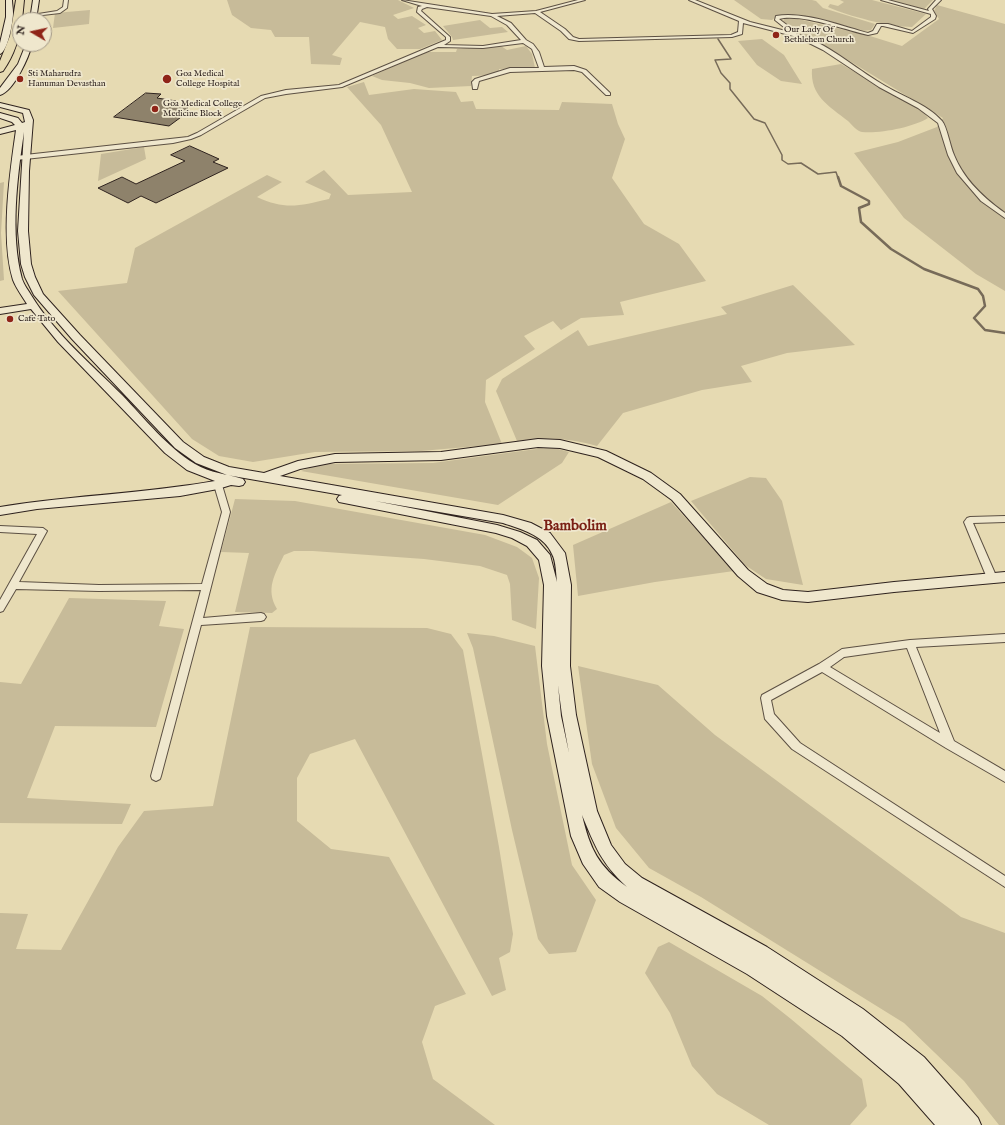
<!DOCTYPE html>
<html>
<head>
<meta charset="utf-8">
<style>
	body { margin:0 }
	#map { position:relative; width:1005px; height:1125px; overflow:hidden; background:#e6dab2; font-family:"IM FELL English",serif }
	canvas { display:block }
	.north { position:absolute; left:12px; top:12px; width:40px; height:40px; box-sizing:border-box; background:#efe7cd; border:1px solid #a29887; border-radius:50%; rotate:279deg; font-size:11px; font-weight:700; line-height:16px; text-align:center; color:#2e221e }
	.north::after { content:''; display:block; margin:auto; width:14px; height:18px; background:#8f2418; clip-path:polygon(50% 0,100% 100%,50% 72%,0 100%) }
</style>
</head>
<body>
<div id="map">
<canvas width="1005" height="1125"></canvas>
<div class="north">N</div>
</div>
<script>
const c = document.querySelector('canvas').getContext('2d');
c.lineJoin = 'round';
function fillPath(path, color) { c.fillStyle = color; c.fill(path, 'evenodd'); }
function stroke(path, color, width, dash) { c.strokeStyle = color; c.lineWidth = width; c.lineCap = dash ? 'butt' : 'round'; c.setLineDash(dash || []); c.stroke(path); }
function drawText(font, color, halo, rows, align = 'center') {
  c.font = font + ' "IM FELL English",serif'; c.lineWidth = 3.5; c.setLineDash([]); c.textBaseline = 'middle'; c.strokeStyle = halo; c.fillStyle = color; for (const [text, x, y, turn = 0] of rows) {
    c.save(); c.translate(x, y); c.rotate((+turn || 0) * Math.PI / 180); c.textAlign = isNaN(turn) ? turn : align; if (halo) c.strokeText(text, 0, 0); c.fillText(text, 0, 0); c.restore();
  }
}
fillPath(new Path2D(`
	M227,0h171l16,8 -21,7 5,4 14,-3 14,9 -8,3 6,5 11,-2 7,9 -22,9h-23l-9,-10 -3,-12 -25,-5 -28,33 10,3 -2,7 -29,-1 -2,-27h-34l-4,-7 -20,-2 -19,-13z
	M734,0h78l4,1 7,7 52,16 -4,6 -8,1 -38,-11 -39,-6 -8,1 -6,5 -11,-1z
	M840,0h32l54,14 -14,13c-22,0 -64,-11 -84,-20l2,-3 8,2 6,-4z
	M890,0h43l-9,9z
	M937,5l68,19v267l-29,-17 -72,-56 -50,-65 44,-11 39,-15 6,-9 -100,-61 -49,-27 -11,-9 2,-3 13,1 72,17 32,10 37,-27 -5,-8z
	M90,10l-1,14 -36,4 2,-15z
	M480,20l10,8 12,-1 6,5 -55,8 -1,-3 -9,-11z
	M762,39l22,16 18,29 -21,-3 -24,-16 -19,-24z
	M501,46l6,4 19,-4 6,8 3,14 -36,1v6l-27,1 -1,10 -42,2 -19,-5 -28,-3 -10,-4 54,-24h30l1,-3z
	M841,64l81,47 6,7c-14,9 -49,16 -66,14 -5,-1 -10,-7 -14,-11 -19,-15 -38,-25 -36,-52z
	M364,82l5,13 45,-6 42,3 5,10 12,-1 3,8 83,1 3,-8 50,2 6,20 7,15 -13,39 32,46 35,20 27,37 -86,21 4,13 -43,3 -20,12 -8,-9 -29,15 11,13 -49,31 -1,22 17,42 -81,7 -106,1 -62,10 -34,-6 -27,-17 -134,-148 69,-8 8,-35 132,-73 15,7 -25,15c28,13 42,9 72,2l2,-5 -26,-12 19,-12 24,25 64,-3 -31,-67 -34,-38z
	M144,147l2,12 -48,22 3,-27z
	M4,182l-3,51 3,47 -4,1v-98z
	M793,285l62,60 -68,8 -46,13 11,16 -50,8 -79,23 -26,33c-28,-8 -50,-9 -80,-5l-21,-50 6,-12 76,-49 10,16 139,-32 -6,-7z
	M551,447l18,5 -7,11 -64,42 -197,-34 20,-7 112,-1z
	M750,477l16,1 16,23 21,84 -37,-6 -21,-14 -54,-64z
	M235,499l60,2 190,34 32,12 15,11 7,20 -3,51 -24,-9 -2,-36 -3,-9 -27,-9 -56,-7 -111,-8h-19l-10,4c-9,19 -19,34 -7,54l-5,4 -37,-1 14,-59 -28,-1z
	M671,502l63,69 -79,11 -77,14 -5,-51z
	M69,598l97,3 -7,25 25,3 -28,98 -101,-1 -28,72 104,6 -9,20 -122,-1v-141l21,2z
	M250,627l177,1 24,6 12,16 36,197 14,87 -3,18 -11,6 7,32 -14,6 -137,-257 -45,15 -13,24v43l34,28 58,8 77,137 -31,12 -13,36 11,37 62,46h-495v-212l28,1 -12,35 45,1 57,-103 26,-36 69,-5z
	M467,633l27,3 41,10 12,98 25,121 24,35 -20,52 -27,2 -11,-15 -26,-109 -39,-182z
	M578,666l80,19 57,50 246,182 44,16v192h-6l-35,-44 -60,-58 -203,-126 -52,-29 -33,-40 -24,-64z
	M669,942l93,54 29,23 71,60 5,27 -17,19h-81l-52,-31 -25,-28 -22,-53 -25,-40 13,-26z`), '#c7bb99');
stroke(new Path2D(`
	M718,39l13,20 -16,1 6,13 9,10v6l24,30 11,4 17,32v5l6,4 13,-1 17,11 18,-2 2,6`), '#776b59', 1.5);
stroke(new Path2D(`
	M838,177l3,9 28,15v3l-10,4 2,14 30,27 33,20 54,20 5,7 2,10 -11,12 11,12 20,3`), '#776b59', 2.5);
const building = new Path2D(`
	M146,93l15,1 -4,4 19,3 -3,3 14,2 1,6 -19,14 -55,-9z
	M190,146l29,13 -6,3 15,6 -72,35 -15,-7 -13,7 -30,-15 24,-11 14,7 49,-23 -14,-6z`);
fillPath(building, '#8e826b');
stroke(building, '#2e221e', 1);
const street = new Path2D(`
	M64,0h4l-1,8 -7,5 -26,3 -2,-1 25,-4 6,-4z
	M402,0l90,14 44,-3 42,-11h7l-45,12 25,17 8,8 6,2 152,-4 7,-3 1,-11 -50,-21h6l55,22 40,10 -15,-12 1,-4c28,-5 65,10 92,17l5,-2 4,-7h11l24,7 19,-14v-3l-50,-14h7l41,11 -1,-2 8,-9h5l-9,9 4,7 -1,3 -22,14 -30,-7h-2l-4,7 -9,2c-22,-5 -68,-22 -89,-16l17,13v2c29,7 60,35 86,50 19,12 45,20 60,37 5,6 8,25 12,34 10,25 30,43 51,58v5l-24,-17 -24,-28 -9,-18 -10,-32 -20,-15 -39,-21 -56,-37 -26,-13 -54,-14 -1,11 -10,3 -153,4 -10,-2 -8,-8 -26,-18 -38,3 14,7 15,17 7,4 6,8 5,15 30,-1 12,4 24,23v2h-4l-24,-23 -8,-2 -64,2 -31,9 -2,8h-4l-1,-7 3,-3 35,-11h29l-7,-19 -9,-6 -40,5 -45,-1 -96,40 -56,7 -21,4 -64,37 -10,4 -18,4 -157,17 -3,-2 3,-2 172,-19 9,-4 64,-37 25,-6 53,-5 107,-45v-3l-29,-25 1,-5 4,-1zM427,7l64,9 16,9 14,15 -38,6 -39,-1 6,-4v-4l-29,-26 1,-2z
	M218,482l4,3 8,27 -27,106 58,-5 3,1 2,3 -2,3 -3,1 -60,4 -40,151 -1,3 -4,2 -4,-2 -1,-3 50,-186 -102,1 -83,-2 -13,22 -3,1v-12l37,-66 -37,-2v-6l43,2 4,3 -28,51 80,3 103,-1 20,-72 -8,-27z
	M1005,516v6l-32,1 24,55 -2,2h-6l-2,-2 -23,-56 3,-4 3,-1z
	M1005,634v8l-89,5 38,94 51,30v11l-59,-34 -124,-76 -51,28 3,14 26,29 205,133v11l-213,-138 -27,-30 -4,-21 1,-3 57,-31 23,-15 68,-9zM907,648l33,85 -110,-66 14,-10z`);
const secondary = new Path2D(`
	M6,0h6c0,4 1,8 1,13 0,9 -5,38 -13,41v-11l6,-26z
	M33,0h6l-3,20h-6z
	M26,44h6c-3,13 -18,47 -32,51v-7l18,-24z
	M0,103l29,7 4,10 -4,51 -1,60 3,33 4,13 8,17 37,41 103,107 21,15 25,10 35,6 34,-12 37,-7 106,-2 97,-13 22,1 46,11 45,22 29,21 68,76 19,14 16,6 25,2 86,-10 111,-10v10l-111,10 -86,10 -26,-2 -25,-8 -19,-16 -66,-76 -29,-21 -45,-22 -38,-9 -22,-1 -97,13 -106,2 -35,7 -20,7 223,39 28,8 19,10 15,20 6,32 -1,81 6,49 21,96 14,34 14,19 17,14 125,69 96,62 61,48 54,61 3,7h-46l-36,-41 -57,-48 -95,-62 -127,-72 -21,-15 -16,-23 -12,-28 -24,-120 -5,-50 2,-81 -5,-25 -12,-14 -15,-8 -16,-5 -157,-31 -2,-3 2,-3 3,-1 -115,-20 -31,-12 -21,-15 -103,-109 -38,-44 -9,-18 -4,-13 -3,-33 6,-99c-7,46 -14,102 -2,147 2,6 6,11 9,16 23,38 60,69 91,100 23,24 45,52 73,69 15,9 32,10 48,15l2,3 -2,3 -4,1 -8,-1 -13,4 -38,7 -143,13 -37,6v-8c71,-12 144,-13 215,-26l-28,-11 -22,-17 -107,-111 -27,-33 -31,5v-6l27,-4c-5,-8 -11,-16 -14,-24 -13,-42 -3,-108 3,-150l-16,4v-5l15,-4 -3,-3 -12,-4v-5l18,5 4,5 3,-1 -2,-9 -23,-6zM375,501l128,22c18,6 41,12 49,31 4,7 4,19 5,28l-7,-27 -13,-15 -17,-8 -23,-7zM558,685l4,30 7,38 -8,-37zM582,815c13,31 19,48 45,72 -29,-21 -37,-38 -45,-72z`);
const highway = new Path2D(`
	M16,0h8l-2,20h-2c0,19 -6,35 -17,51l-3,1v-11l10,-25z`);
stroke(street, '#5c5043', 2);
stroke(secondary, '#2e221e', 2);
stroke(highway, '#2e221e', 2);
fillPath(street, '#efe7cd');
fillPath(secondary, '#efe7cd');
fillPath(highway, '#e6dab2');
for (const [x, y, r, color] of [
	[776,35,4,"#8f2418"],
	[20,79,4,"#8f2418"],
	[167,79,5,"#8f2418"],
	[155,109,4,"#8f2418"],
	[10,319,4,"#8f2418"]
]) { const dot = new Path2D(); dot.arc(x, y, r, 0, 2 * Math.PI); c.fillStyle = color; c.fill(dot); stroke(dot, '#efe7cd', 1.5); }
drawText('9px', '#2e221e', '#efe7cd', [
	["Our Lady Of",784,30],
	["Bethlehem Church",784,40],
	["Sti Maharudra",28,74],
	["Hanuman Devasthan",28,84],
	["Goa Medical",176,74],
	["College Hospital",176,84],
	["Goa Medical College",163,104],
	["Medicine Block",163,114],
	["Cafe Tato",18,319]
], 'left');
drawText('bold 15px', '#7a1f14', '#efe7cd', [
	["Bambolim",575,527]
]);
</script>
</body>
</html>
